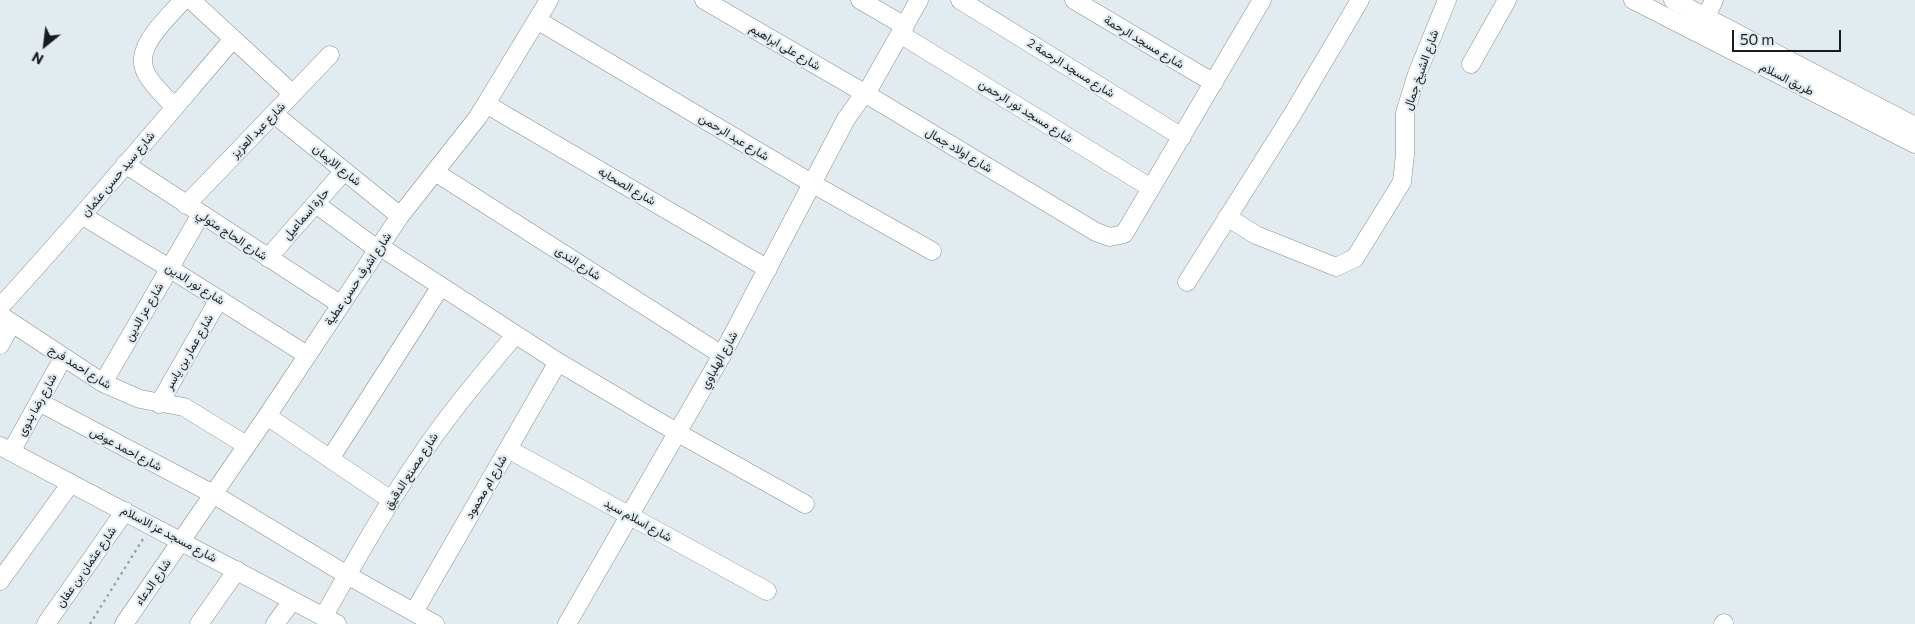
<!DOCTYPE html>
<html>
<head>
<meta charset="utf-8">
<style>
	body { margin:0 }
	#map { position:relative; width:1915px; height:624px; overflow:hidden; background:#e2ecf0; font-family:Commissioner,sans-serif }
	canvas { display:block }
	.north { position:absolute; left:20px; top:20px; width:50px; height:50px; -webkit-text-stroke:4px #e2ecf0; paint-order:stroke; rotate:209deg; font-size:14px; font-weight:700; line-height:20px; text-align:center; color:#191c1e }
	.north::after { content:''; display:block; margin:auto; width:18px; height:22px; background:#191c1e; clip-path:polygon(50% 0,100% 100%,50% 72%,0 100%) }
	.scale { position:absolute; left:1732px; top:30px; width:109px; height:22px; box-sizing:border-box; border:2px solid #191c1e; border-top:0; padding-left:6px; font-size:15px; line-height:18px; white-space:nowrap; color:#191c1e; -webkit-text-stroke:4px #e2ecf0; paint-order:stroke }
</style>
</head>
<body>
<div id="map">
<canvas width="1915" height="624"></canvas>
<div class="north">N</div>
<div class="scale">50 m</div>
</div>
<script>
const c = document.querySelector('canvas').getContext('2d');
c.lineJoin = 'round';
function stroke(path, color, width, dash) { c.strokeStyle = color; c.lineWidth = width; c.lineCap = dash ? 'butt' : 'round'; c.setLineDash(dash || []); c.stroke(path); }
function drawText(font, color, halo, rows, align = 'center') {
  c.font = font + ' Commissioner,Vazirmatn,sans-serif'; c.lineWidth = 4.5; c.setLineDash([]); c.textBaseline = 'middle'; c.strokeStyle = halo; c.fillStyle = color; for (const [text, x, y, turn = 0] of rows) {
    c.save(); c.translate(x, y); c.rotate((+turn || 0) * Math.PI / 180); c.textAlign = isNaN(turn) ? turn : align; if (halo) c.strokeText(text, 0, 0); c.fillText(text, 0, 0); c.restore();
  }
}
const minor = new Path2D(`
	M191,0l102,94
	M704,0l162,94 230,138 14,5 14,-3 138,-234
	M860,0l45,26
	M960,0l222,137
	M1074,0l140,83
	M1633,0l282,144
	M1673,0l242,126
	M1706,17l8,-17
	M537,20l276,164 119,67
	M900,34l251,154
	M1471,64l36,-64
	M486,104l282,165
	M175,107c-9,-9 -19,-18 -26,-29 -21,-28 18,-58 34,-78
	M274,114l126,102
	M125,164l215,140
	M435,172l287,183
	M316,204l61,45
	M186,205l144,-150
	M83,216l86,52 138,87
	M1227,217l29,18 80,32 19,-9 47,-76 3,-28v-41l12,-39 30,-74
	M379,246l179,116 120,71 127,71
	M268,258l76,-87
	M1187,282l105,-167 68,-115
	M0,307c80,-87 156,-178 233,-268
	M0,315l103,68 37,16 44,8 62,38
	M0,345l12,-22
	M103,383l98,-169
	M39,402l174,92 134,81 88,49
	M159,404l60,-105
	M267,416l124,84
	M0,446l337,178
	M508,449l259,142
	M11,452l52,-94
	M330,459l111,-173
	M0,581l71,-98
	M414,612l144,-250
	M323,617c30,-51 58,-104 92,-153 30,-46 65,-87 100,-129
	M46,624l79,-113
	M124,624l143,-208 133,-200 78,-99 71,-117
	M199,624l38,-54
	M275,624l17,-23
	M567,624l155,-269 124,-236 13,-18 7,-7 53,-94
	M1723,624l1,-1`);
stroke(minor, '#848e91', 19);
stroke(new Path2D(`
	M90,624l53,-85`), '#9ba2a6', 2.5, [2.5, 4]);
stroke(minor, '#fff', 18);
drawText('12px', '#191c1e', '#e2ecf0', [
	["شارع مسجد الرحمة",1144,42,31],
	["شارع على ابراهيم",785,47,30],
	["شارع مسجد الرحمة 2",1071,68,32],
	["شارع الشيخ جمال",1421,70,-71],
	["طريق السلام",1787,79,27],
	["شارع مسجد نور الرحمن",1026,111,32],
	["شارع عبد العزيز",258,130,-46],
	["شارع عبد الرحمن",734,137,31],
	["شارع اولاد جمال",959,150,31],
	["شارع الايمان",337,165,39],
	["شارع سيد حسن عثمان",118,174,-50],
	["شارع الصحابه",627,186,30],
	["حارة اسماعيل",306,214,-49],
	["شارع الحاج متولي",232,235,33],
	["شارع الندى",578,263,33],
	["شارع اشرف حسن عطية",358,279,-56],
	["شارع نور الدين",195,284,32],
	["شارع عز الدين",144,312,-60],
	["شارع عمار بن ياسر",189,352,-60],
	["شارع الهلباوي",719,360,-61],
	["شارع احمد فرج",80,367,32],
	["شارع رضا بدوى",37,405,-61],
	["شارع احمد عوض",126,449,28],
	["شارع مصنع الدقيق",411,471,-57],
	["شارع ام محمود",486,487,-60],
	["شارع اسلام سيد",638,520,29],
	["شارع مسجد عز الاسلام",169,534,28],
	["شارع عثمان بن عفان",86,567,-55],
	["شارع الدعاء",153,582,-55]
]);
</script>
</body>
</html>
